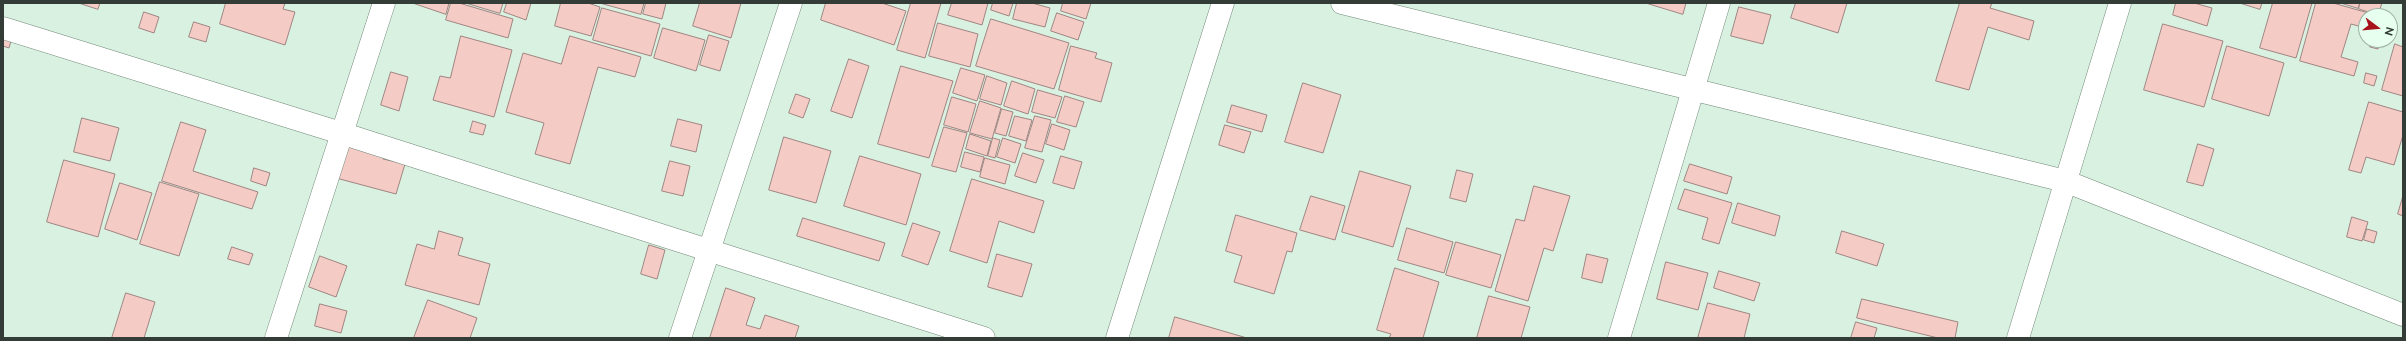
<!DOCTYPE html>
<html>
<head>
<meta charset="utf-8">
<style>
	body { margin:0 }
	#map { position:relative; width:2406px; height:341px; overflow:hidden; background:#d9f1e0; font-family:Raleway,sans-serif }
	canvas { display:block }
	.frame { position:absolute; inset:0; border:4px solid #333c36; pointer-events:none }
	.north { position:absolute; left:2358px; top:8px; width:40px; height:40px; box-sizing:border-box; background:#e6ffee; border:1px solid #9eb1a4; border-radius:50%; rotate:106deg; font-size:11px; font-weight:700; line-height:16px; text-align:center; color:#333c36 }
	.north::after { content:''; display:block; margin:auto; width:14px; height:18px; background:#a8131b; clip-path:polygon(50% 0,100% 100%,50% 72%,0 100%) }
</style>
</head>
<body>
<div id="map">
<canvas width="2406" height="341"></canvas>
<div class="frame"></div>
<div class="north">N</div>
</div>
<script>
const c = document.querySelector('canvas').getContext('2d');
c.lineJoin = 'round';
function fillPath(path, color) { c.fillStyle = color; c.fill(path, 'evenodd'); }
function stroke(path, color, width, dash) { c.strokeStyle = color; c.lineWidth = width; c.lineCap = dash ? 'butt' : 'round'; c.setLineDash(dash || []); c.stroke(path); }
const building = new Path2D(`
	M79,3h21l-2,6z
	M226,3h59l-2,6 12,3 -10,33 -65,-21z
	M413,3h36l-3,11z
	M451,3h8l54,16 -5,19 -62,-18z
	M466,3h37l-3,10z
	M507,3h24l-5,17 -22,-8z
	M561,3h27l12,4 -9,29 -36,-10z
	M600,3h44l-3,11z
	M646,3h20l-4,16 -19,-5z
	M700,3h41l-10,35 -38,-12z
	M826,3h56l24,8 -12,34 -73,-25z
	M911,3h30l-16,55 -28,-8z
	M952,3h36l-6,22 -34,-10z
	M993,3h20l-4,13 -18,-6z
	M1017,3h15l18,5 -5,19 -32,-8z
	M1063,3h28l-5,16 -25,-8z
	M1646,3h40l-3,11z
	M1796,3h51l-9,30 -47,-15z
	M1960,3h32l-2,5 44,13 -5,19 -41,-13 -19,63 -33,-9z
	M2176,3h18l18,5 -5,18 -34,-11z
	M2240,3h22l-2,6z
	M2273,3h39l-16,55 -36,-10z
	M2316,3h17l39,11 -6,2v12l-15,-4 -10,33 17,5 -4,14 -54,-15z
	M2341,3h19l-2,5z
	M2360,3h22l-4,12 -19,-6z
	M1739,7l32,8 -8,29 -32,-8z
	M602,8l58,16 -9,32 -58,-16z
	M144,12l15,5 -5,16 -15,-5z
	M1057,13l27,9 -6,18 -27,-9z
	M991,19l78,24 -15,46 -78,-23z
	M194,22l16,5 -4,15 -17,-5z
	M938,23l40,11 -8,33 -41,-11z
	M2163,24l60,17 -19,66 -60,-17z
	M663,28l42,12 -9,31 -42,-13z
	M3,35l9,2 -3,11 -6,-2z
	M709,35l20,6 -9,30 -20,-6z
	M461,36l51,14 -18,67 -61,-17 7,-24 10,2z
	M570,36l71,21 -6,20 -37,-10 -28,97 -35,-10 9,-31 -38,-11 17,-59 38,11z
	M2372,40h9l-3,9 -8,-2z
	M2395,44l8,3v49l-21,-6z
	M1071,46l26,7 -2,5 17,5 -11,39 -42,-12z
	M2227,46l57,17 -15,53 -57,-17z
	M849,59l20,7 -17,52 -21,-7z
	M901,66l52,15 -24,77 -51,-14z
	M961,68l24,7 -8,26 -24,-8z
	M391,72l17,5 -9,34 -18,-6z
	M2366,73l11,3 -3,10 -10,-3z
	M987,76l20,7 -6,22 -21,-6z
	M1012,81l23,8 -7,25 -24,-8z
	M1303,83l38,12 -18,58 -38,-11z
	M1038,90l24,7 -7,21 -23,-6z
	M796,94l14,5 -7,19 -14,-5z
	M1065,96l19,6 -8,25 -19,-5z
	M952,97l24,7 -8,28 -24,-7z
	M980,101l21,7 -9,31 -22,-6z
	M2369,102l34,10v23l-9,30 -28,-8 -5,16 -12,-3z
	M1232,105l35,10 -5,17 -35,-10z
	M1002,109l11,3 -7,24 -11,-3z
	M1015,116l17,4 -6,21 -17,-5z
	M1035,116l16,4 -9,32 -17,-4z
	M82,118l37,10 -9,33 -36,-9z
	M678,119l24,6 -6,27 -25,-6z
	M473,121l13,4 -3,10 -13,-3z
	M181,122l25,8 -13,41 65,21 -6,17 -90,-28z
	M1052,124l18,6 -6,20 -18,-6z
	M1225,125l26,7 -7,21 -25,-8z
	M944,127l23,6 -11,39 -24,-6z
	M970,134l21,7 -4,15 -21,-7z
	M784,137l47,14 -15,52 -47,-13z
	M993,138l7,2 -5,18 -7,-2z
	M1003,138l18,6 -6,19 -18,-6z
	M346,141l39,10 -2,8 22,5 -9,30 -60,-16z
	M2198,144l16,5 -11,37 -16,-4z
	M965,152l19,5 -4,15 -19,-5z
	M1023,153l21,7 -8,23 -21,-7z
	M860,156l61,18 -15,51 -62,-19z
	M1061,156l21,6 -8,27 -21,-6z
	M985,158l25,7 -5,19 -25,-7z
	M64,160l51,14 -17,63 -51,-15z
	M670,161l20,5 -7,30 -21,-5z
	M1690,164l42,13 -5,17 -43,-13z
	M254,168l16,5 -4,13 -15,-5z
	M1457,170l16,4 -7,28 -16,-4z
	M1360,171l51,15 -18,61 -51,-15z
	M972,179l72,22 -10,32 -35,-12 -12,42 -37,-12z
	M160,182l39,12 -20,62 -39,-12z
	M120,183l32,10 -15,47 -32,-11z
	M1534,186l36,10 -17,55 -9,-3 -16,53 -33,-10 21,-72 8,2z
	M1685,189l47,14 -13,41 -17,-5 6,-21 -30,-9z
	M1311,196l34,10 -10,34 -35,-10z
	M2403,196v20l-5,-2z
	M1738,203l42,13 -5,20 -43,-13z
	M1236,215l61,18 -5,19 -5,-1 -13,43 -40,-12 8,-26 -16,-5z
	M2352,217l16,5 -6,19 -15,-4z
	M803,218l82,25 -6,18 -82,-25z
	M913,223l27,9 -12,33 -26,-9z
	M1407,228l46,14 -9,31 -46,-13z
	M2367,229l10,3 -3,11 -10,-3z
	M439,231l24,7 -5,17 32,9 -11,41 -74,-20 12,-41 17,5z
	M1842,231l42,13 -7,22 -41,-13z
	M1456,242l45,13 -10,33 -45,-13z
	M649,245l16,5 -8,29 -16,-5z
	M232,247l21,7 -4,11 -21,-6z
	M997,254l35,10 -10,33 -34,-10z
	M1587,254l21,5 -6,24 -20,-5z
	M320,256l27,10 -11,31 -27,-10z
	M1666,262l42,11 -10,37 -41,-11z
	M1395,268l44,14 -16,56h-34l2,-4 -14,-4z
	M1719,271l41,12 -6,18 -40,-13z
	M726,288l29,10 -9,27 14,4 5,-14 34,11 -4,12h-85z
	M126,293l29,9 -11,36h-32z
	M1489,296l41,11 -9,31h-44z
	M1862,299l96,23 -3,16h-17l-81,-20z
	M428,300l49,18 -7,20h-56z
	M1708,303l42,11 -6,24h-46z
	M320,304l27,7 -6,22 -26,-7z
	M1175,317l72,21h-78z
	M1856,322l21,6 -3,10h-23z`);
fillPath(building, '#f5cbc6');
stroke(building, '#a08481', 1);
const minor = new Path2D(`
	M1342,3l723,178 338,134
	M3,28l341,106 640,204
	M276,338l108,-335
	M680,338l111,-335
	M1117,338l106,-335
	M1619,338l100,-335
	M2018,338l102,-335`);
stroke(minor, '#73897a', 23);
stroke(minor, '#fff', 22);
</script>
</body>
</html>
